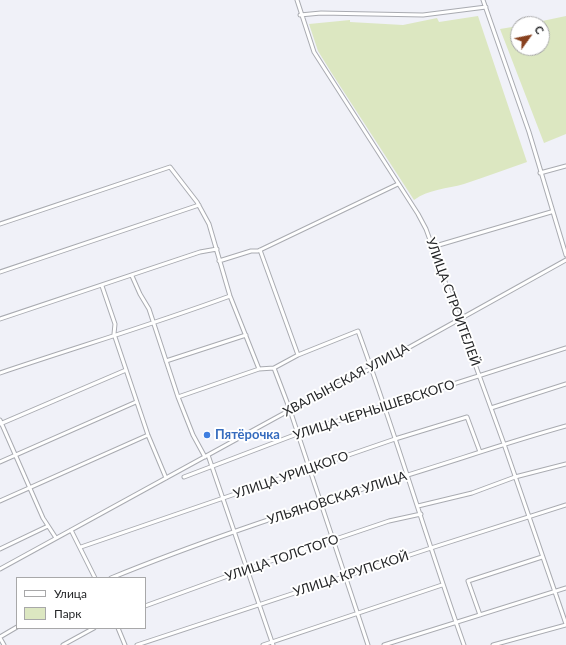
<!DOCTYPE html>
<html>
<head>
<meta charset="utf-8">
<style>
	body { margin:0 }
	#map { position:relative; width:566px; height:645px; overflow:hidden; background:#f0f1f8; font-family:Lato,sans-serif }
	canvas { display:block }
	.legend { position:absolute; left:16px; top:577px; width:130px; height:52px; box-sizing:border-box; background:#fff; border:1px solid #a8a8a9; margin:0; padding:5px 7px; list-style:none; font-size:12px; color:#252628 }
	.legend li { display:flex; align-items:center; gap:8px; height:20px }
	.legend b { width:20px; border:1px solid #a8a8a9 }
	.north { position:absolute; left:510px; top:16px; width:40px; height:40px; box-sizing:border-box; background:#fff; border:1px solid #a8a8a9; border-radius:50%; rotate:57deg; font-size:11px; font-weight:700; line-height:16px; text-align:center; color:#252628 }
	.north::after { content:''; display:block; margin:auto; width:14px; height:18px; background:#88411f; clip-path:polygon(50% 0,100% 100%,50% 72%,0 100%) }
</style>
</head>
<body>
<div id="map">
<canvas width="566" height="645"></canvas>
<ul class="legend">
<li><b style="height:5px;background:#fff"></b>Улица</li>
<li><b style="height:11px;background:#dce7c1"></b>Парк</li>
</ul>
<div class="north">С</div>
</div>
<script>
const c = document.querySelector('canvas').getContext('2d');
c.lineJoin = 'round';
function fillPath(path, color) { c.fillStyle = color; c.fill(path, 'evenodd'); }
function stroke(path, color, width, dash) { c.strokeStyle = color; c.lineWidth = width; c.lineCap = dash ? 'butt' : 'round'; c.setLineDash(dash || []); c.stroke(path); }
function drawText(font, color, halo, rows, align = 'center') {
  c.font = font + ' Lato,sans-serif'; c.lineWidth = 4; c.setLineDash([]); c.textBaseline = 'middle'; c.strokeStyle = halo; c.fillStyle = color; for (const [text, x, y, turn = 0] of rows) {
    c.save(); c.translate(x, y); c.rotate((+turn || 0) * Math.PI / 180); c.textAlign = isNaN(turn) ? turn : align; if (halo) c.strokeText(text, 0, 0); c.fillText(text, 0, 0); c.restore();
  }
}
fillPath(new Path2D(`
	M478,16l49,146c-21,7 -41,15 -63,22 -17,5 -35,5 -50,16l-83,-128 -13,-21 -9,-27 41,-4v2l53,3 34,-7 2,4z
	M566,16v118l-22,9 -44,-114 18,-3v22h24v-24h-14z`), '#dce7c1');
const minor = new Path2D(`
	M297,0l17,52 104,162 8,15 78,215 62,180
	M483,0l46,132 37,123
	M300,15l21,-2 102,2 63,-8
	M540,173l26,-7
	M0,224l170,-57 27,35 12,22 21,72 29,73
	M432,247l119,-35
	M260,250l38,105
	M219,261l32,-10h7l140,-67
	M0,272l199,-67
	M132,276l8,18 9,15 29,88 15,38 12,22
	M102,286l13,38 -1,10 34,101 18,43
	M0,319l200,-67 17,-3
	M166,361l80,-26
	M274,368l16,42 78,235
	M0,373c77,-26 154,-49 230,-77
	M178,397l81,-28 15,-1 24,-13 60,-24c38,104 69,210 106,314
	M491,408l75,-24
	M0,420l43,98 13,20
	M0,424l126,-54
	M208,455l65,190
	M0,462l136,-60
	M184,477l113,-43 269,-86
	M0,501l148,-66
	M418,506l54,-13 43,-16 51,-13
	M71,530l24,48
	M81,547l314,-108 72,-22 13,35
	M0,549l48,-23
	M0,569l290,-159 82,-42 194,-108
	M111,578c93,-38 190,-70 287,-100 56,-17 111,-36 168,-52
	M145,606l102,-37 142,-48 32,-7
	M480,615l-12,-34 74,-24
	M118,628l7,17
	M0,637l17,-10
	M0,638l4,7
	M63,645l31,-17
	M137,645l294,-97 135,-43
	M263,645l179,-60
	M384,645l182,-57
	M493,645l73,-20`);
stroke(minor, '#a9abb1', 5);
stroke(minor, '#fff', 3);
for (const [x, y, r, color] of [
	[207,435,4,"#3f7fe0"]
]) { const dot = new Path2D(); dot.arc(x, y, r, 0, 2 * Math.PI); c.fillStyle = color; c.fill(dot); stroke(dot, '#fff', 1.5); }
drawText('13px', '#252628', '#fff', [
	["УЛИЦА СТРОИТЕЛЕЙ",453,302,70],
	["ХВАЛЫНСКАЯ УЛИЦА",346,380,-28],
	["УЛИЦА ЧЕРНЫШЕВСКОГО",374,410,-18],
	["УЛИЦА УРИЦКОГО",291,475,-19],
	["УЛЬЯНОВСКАЯ УЛИЦА",337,498,-18],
	["УЛИЦА ТОЛСТОГО",282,558,-19],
	["УЛИЦА КРУПСКОЙ",351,574,-18]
]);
drawText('bold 13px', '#366cbe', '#fff', [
	["Пятёрочка",215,435]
], 'left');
</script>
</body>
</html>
